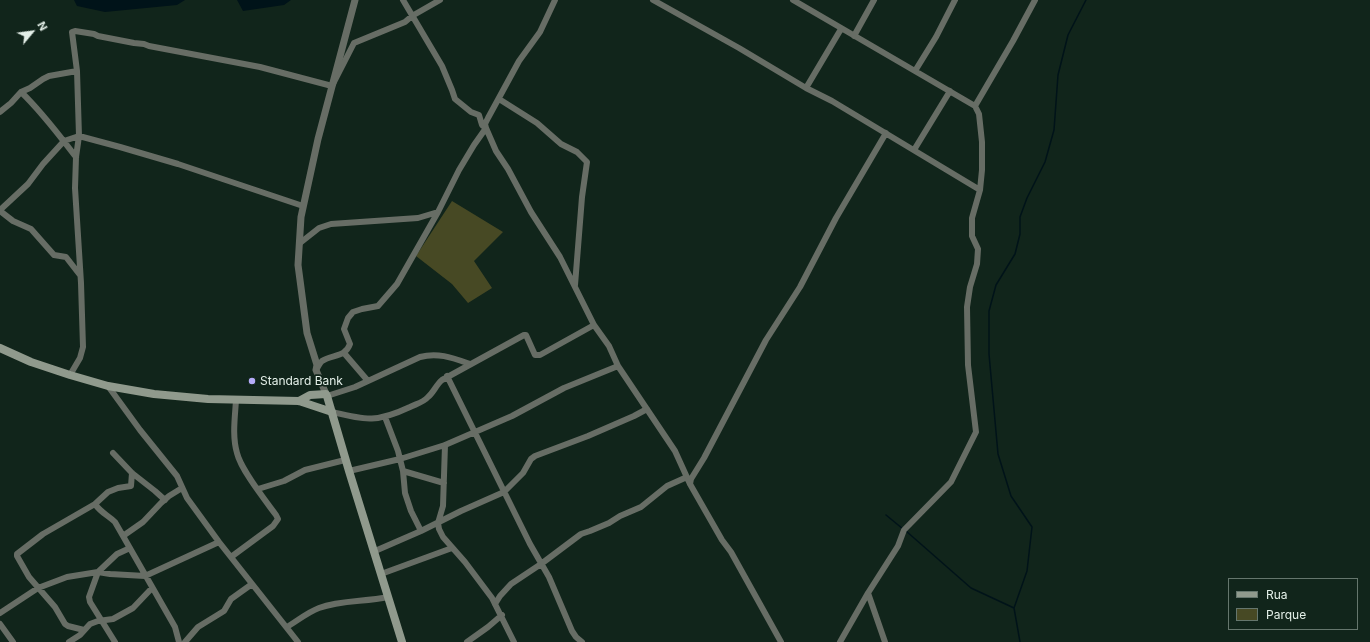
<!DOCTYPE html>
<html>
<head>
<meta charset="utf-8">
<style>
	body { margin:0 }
	#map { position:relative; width:1370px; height:642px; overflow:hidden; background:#11251b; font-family:Inter,sans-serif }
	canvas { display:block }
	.legend { position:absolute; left:1228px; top:578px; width:130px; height:52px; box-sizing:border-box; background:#11251b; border:1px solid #65766d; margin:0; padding:5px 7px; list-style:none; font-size:12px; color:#e3efe8 }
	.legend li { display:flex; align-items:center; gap:8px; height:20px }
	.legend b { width:20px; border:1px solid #65766d }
	.north { position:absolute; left:12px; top:12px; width:40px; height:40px; -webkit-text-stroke:3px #11251b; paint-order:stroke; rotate:61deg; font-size:11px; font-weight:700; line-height:16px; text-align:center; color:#e3efe8 }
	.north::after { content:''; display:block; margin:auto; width:14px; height:18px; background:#e3efe8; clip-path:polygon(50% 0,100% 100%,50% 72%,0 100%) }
</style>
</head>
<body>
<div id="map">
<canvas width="1370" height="642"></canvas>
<ul class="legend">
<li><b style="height:5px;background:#909a8d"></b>Rua</li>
<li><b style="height:11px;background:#474924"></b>Parque</li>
</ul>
<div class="north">N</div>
</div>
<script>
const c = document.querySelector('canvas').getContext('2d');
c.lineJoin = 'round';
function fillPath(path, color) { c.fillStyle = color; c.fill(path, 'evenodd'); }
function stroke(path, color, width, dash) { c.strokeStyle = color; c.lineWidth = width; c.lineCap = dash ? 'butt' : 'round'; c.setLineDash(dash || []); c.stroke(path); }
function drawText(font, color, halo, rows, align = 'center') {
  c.font = font + ' Inter,sans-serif'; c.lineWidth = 3.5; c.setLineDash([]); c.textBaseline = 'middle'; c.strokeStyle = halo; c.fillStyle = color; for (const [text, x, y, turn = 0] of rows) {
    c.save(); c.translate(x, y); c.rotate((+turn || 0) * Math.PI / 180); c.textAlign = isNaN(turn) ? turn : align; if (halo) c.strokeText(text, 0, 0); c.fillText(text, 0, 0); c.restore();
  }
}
fillPath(new Path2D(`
	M452,201l51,31 -29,29 18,27 -24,15 -16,-19 -36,-28z`), '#474924');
fillPath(new Path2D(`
	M74,0h111l-8,5 -72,7 -28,-6z
	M237,0h54l-7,5 -41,6z`), '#001319');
stroke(new Path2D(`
	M886,515l17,14
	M906,531l65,57 43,20
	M1020,642l-6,-34 13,-37 5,-44 -21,-31 -13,-42 -9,-100v-43l7,-26 19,-31 5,-20v-17l7,-19 18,-36 9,-32 4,-55 10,-40 18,-35`), '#001319', 1.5);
stroke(new Path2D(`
	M403,0l39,66 10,24 3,9 16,13 8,3 3,10 4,3 10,23 12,18 23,43 29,45 34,68 15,21 9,20 57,85 15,33 32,56 9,12 50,90
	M653,0l86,48 67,40 26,13 148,89
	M793,0l182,106 38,-65 22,-41
	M854,36l20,-36
	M915,71l21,-34 19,-37
	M806,88l35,-59
	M21,92c21,20 38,43 55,65
	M499,99l38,24 24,21 16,8 10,10 -5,35 -7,88
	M0,112l11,-9 10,-11 9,-4 13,-9 6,-3 28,-5
	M914,150l36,-59
	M0,210l28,-26 15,-20 21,-23 15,-5 41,11 58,17 125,42
	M0,211l13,10 18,8 23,26 12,2 14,18
	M300,243l19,-15 12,-4 87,-6 20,-6
	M344,353l24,28
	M316,370c2,-3 4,-7 6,-9 10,-7 23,-3 28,-17l-6,-15 4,-11 5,-6 9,-3 16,-3 19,-22 41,-72 21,-42 15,-25 12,-17 -1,-4 3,-6 31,-57 21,-29 15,-32
	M70,375l10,-17 3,-11 -2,-64 -6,-95 1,-31 3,-21 -2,-65 -5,-39 3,-1 19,3 4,2 36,7 10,1 5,2 111,21 72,19 22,-43 51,-21 7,-6 28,-16
	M447,376l83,168 19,33 23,54 4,6 6,5
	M108,386l32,44 37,46 10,22 32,44 79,100
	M327,396l28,-9 65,-30c18,-5 33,1 50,7
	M332,412c34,8 44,11 78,-5 6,-3 14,-5 18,-10 6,-5 8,-12 14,-17l82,-45h2l9,20h5l54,-30
	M385,417l13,34 5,20 2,22 6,18 10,20
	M445,445l-2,61 -5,17 1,6 4,8 22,25 27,36 22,44
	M113,453l19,20 23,18 10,9
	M349,471l51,-12 45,-14 67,-29 52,-28 54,-22
	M403,471l41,12
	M690,484l1,-5 13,-21 62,-118 34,-53 36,-69 50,-85
	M258,489l26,-8 21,-11 40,-10
	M95,504c6,9 13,11 20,18l60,105 4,15
	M123,536l20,-14 18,-19 8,-7 13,-8
	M375,551l46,-20 40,-20 43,-19 19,-19 8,-14 4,-3 53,-20 46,-20 13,-7
	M231,557l42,-31 5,-7 -2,-4c-11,-15 -35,-45 -39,-62 -5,-17 -2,-36 -1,-53
	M381,574l71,-26
	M868,593l17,49
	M495,604l5,-8 11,-12 30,-20 40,-30 9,-3 19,-8 11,-7 21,-9 26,-21 20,-9
	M0,613l38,-25 29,-11 31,-5 19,-18 13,-6
	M0,624l13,18
	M287,627c10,-6 21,-15 32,-19 22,-8 46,-6 69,-11
	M84,630l-16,-4 -3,-2 -10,-17 -26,-30 -12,-21v-2l26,-20 52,-30 13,-12 10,-4 13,-2 1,-13
	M69,642l11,-7 10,-11 8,-3 15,-2 20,-11 19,-20
	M115,642l-25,-40 -1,-5 9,-25 12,2 35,2 74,-34
	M185,642l13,-15 26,-16 7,-12 21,-15
	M467,642l21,-15 14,-12
	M840,642l28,-49 30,-47 6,-16 47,-48 25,-50 -8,-67 -1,-58 3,-20 7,-23 1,-15 -6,-13v-18l8,-28 2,-20v-28l-3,-28 -4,-8`), '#676d65', 6);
stroke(new Path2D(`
	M326,394l-10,-24 1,-5 -10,-32 -7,-53 -2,-15 3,-48 17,-78 37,-139`), '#676d65', 7);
stroke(new Path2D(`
	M0,348l31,14 39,13 38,11 46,8 54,5 91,2 33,11
	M299,401l11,-6 16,-1 1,2 22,75 53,171`), '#909a8d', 8);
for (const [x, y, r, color] of [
	[252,381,4,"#b5acf8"]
]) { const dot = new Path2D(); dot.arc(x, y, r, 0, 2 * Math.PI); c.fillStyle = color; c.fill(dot); stroke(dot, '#11251b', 1.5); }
drawText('12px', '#e3efe8', '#11251b', [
	["Standard Bank",260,381]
], 'left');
</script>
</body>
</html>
